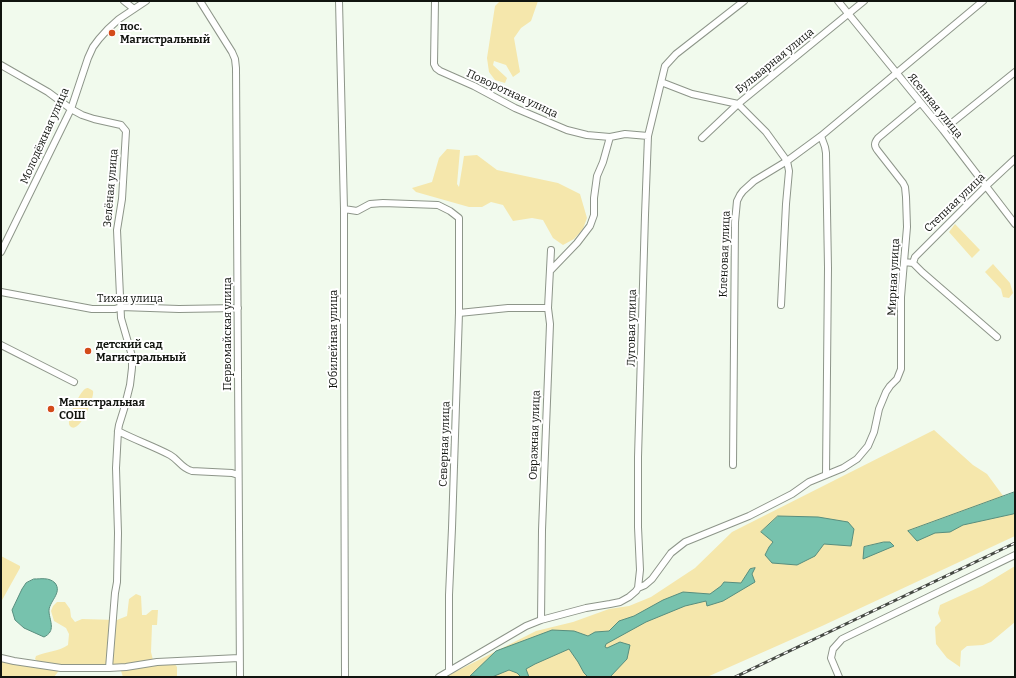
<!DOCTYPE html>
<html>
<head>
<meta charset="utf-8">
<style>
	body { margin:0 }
	#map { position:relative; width:1016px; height:678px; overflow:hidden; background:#f1faed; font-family:Bitter,serif }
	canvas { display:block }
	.frame { position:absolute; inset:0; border:2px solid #11140f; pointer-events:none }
</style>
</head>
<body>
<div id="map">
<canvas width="1016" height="678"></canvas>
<div class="frame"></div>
</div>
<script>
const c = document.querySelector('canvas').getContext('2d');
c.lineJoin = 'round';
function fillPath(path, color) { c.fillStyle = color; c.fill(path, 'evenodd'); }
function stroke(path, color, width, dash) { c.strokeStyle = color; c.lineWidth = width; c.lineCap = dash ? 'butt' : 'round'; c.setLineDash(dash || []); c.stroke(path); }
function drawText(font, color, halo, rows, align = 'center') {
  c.font = font + ' Bitter,serif'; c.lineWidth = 4; c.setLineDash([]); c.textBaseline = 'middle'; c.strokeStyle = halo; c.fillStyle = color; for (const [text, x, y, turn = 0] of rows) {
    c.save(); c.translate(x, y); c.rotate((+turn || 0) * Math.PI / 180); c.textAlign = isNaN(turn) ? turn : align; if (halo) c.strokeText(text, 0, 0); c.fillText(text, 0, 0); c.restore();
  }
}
fillPath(new Path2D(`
	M500,1h38l-7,20 -10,7 -7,10 6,34 -7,5 -7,-12 -12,-4 -1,4 14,13 -2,5 -10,-3 -6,-8 -2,-14 8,-52z
	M447,149l13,1 -3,34 2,3 5,-31 13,-1 20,15 61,13 22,11 7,24 -4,11 -9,10 -11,6 -10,-7 -10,-18 -11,-2 -19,3 -10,-16 -12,-3 -9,5h-13l-53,-15 -4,-4 20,-6 7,-24z
	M955,224l25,26 -8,8 -23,-26z
	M993,264l17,19 3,10 -4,5 -6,-1 -2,-8 -16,-17z
	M88,388c2,1 4,2 5,3 2,6 -14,45 -23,35 -5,-5 10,-34 15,-37 1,-1 2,-1 3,-1z
	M934,430l39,35 14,9 28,38v24l-193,90 -115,51h-262l91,-46 37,-9 36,-13 20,-3 22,-9 44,-29 37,-36z
	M1,556l19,10v2l-19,34z
	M1015,566v56l-24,20 -8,3 -16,1 -6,5 -1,16 -13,-9 -11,-14 -1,-17 6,-6 -3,-8 2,-8 42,-19z
	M136,594l5,2 1,19h4l6,-5h6l-1,15h-5l-1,27 2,8 21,3 3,4v10h-54l-2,-6 -8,-6 -9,-1 -37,1 -29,-3 -3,-3 1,-3c11,-5 22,-4 32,-11l1,-11 -3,-6 -12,-7 -3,-10 2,-5 4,-4h8l5,7 1,8 4,5 7,-3 35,1 10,-4 2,-17z
	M1,658l60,10 -7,9h-53z`), '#f5e7ac');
const water = new Path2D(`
	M1015,492v21l-2,1 -50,11 -13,7 -15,1 -18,8 -9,-10z
	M778,516l40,1 30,5 6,7 -3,17 -27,-2 -9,12 -18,9 -25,-2 -7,-8 4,-8 4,-5 -12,-10z
	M884,542h6l4,4 -31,13 1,-12z
	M755,568l-3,6 3,8 -32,19 -16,5 -1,-5 -21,5 -39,16 -40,22 -1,3 2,1 13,-6 10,3 -3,14 -17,18h-22l-4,-4 -6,-11 -9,-13 -34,15 -9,5 3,8h-8l-4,-4 -8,-3 -17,7 -22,-1 26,-25 56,-21 22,1 14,5 7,-4 14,-1 10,-10 15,-5 29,-16 20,-8 27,2 11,-8 3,-4 17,1 9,-14z
	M34,579c7,0 15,-2 21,4 8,10 -7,19 -6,29 1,10 7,19 -5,25l-20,-9 -9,-8 -3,-10 10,-21 4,-6z`);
fillPath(water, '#77c2ad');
stroke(water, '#588e7e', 1);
const minor = new Path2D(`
	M124,1l10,8
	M200,1l32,51 3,7 1,9 4,609
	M339,1l5,208v135l1,333
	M435,1l-1,63 2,4 4,3 34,15 41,22 52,22 20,5 23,2 15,-3 23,2
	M838,1l105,129 72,94
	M1,65l47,27 23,17 11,6 12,4 27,6 5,6 -4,68 -5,31 4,88 11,38v12l-2,17 -6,24 -5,16 -1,6 -2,37 2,65 -1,49 -2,11 -6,75
	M661,82l31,12 46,10 28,28 21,29 2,10 -3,33 -5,101
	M943,130l72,-58
	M821,136l4,11 1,6 2,115 -2,207
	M702,138l36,-34 126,-103
	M344,209l13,2 13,-7 13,-1 55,2 12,6 9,7v95l-7,215 -3,67v76
	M1,252l70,-143 17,-51 5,-11 6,-8 9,-10 11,-10 27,-18
	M904,262l9,1 9,9 75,65
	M913,263l2,-6 71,-71 29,-27
	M551,270l26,-27 13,-17 4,-11v-17l3,-22 6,-14 7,-25
	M1,292l91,17h23l6,-2 58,2 59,-1
	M459,313l49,-5h40
	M1,345l73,37
	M118,431c17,9 35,15 52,24 9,5 11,13 22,16l40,2 6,2
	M733,465l2,-243 2,-21 3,-6 3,-4 11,-10 33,-20 34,-25 162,-135
	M638,588l7,-3 7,-6 19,-26 14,-11 64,-26 43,-22 17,-12 34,-14 14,-9 11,-13 6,-14 5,-23 7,-17 4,-6 7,-7 4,-10v-72l6,-70 -1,-30 -1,-10 -2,-4 -25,-32c-4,-5 -4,-8 0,-13l42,-35
	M541,620l1,-90 8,-206 -2,-16 3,-58
	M1,658l13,3 47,7h48l17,-1 31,-5 82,-4
	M439,677l87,-51 15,-6 45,-12 24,-4 10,-2 9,-5 7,-6 2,-3 2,-18 -2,-43v-70l7,-242 3,-79 17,-70 11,-12 68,-53
	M839,677l-8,-19 2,-9 9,-10 173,-84`);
stroke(minor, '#8d9589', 8);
stroke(minor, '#fff', 6);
const rail = new Path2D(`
	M735,677l280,-134`);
stroke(rail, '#454943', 3);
stroke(rail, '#fff', 1.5, [4.5]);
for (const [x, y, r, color] of [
	[112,33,4,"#d34b1a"],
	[88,351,4,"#d34b1a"],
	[51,409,4,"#d34b1a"]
]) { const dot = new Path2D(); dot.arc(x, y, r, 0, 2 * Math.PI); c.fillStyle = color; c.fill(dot); stroke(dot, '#fff', 1.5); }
drawText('bold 11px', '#11140f', '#fff', [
	["пос.",120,27],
	["Магистральный",120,40],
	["детский сад",96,345],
	["Магистральный",96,358],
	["Магистральная",59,403],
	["СОШ",59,416]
], 'left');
drawText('11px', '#11140f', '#fff', [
	["Бульварная улица",775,61,-39],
	["Поворотная улица",512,94,25],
	["Ясенная улица",935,106,51],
	["Молодёжная улица",45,136,-66],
	["Зелёная улица",111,188,-85],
	["Степная улица",955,203,-44],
	["Кленовая улица",725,254,-88],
	["Мирная улица",894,277,-87],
	["Тихая улица",130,299],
	["Луговая улица",632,328,-89],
	["Первомайская улица",228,334,-90],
	["Юбилейная улица",334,339,-90],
	["Овражная улица",535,435,-88],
	["Северная улица",445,444,-88]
]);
</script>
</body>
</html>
